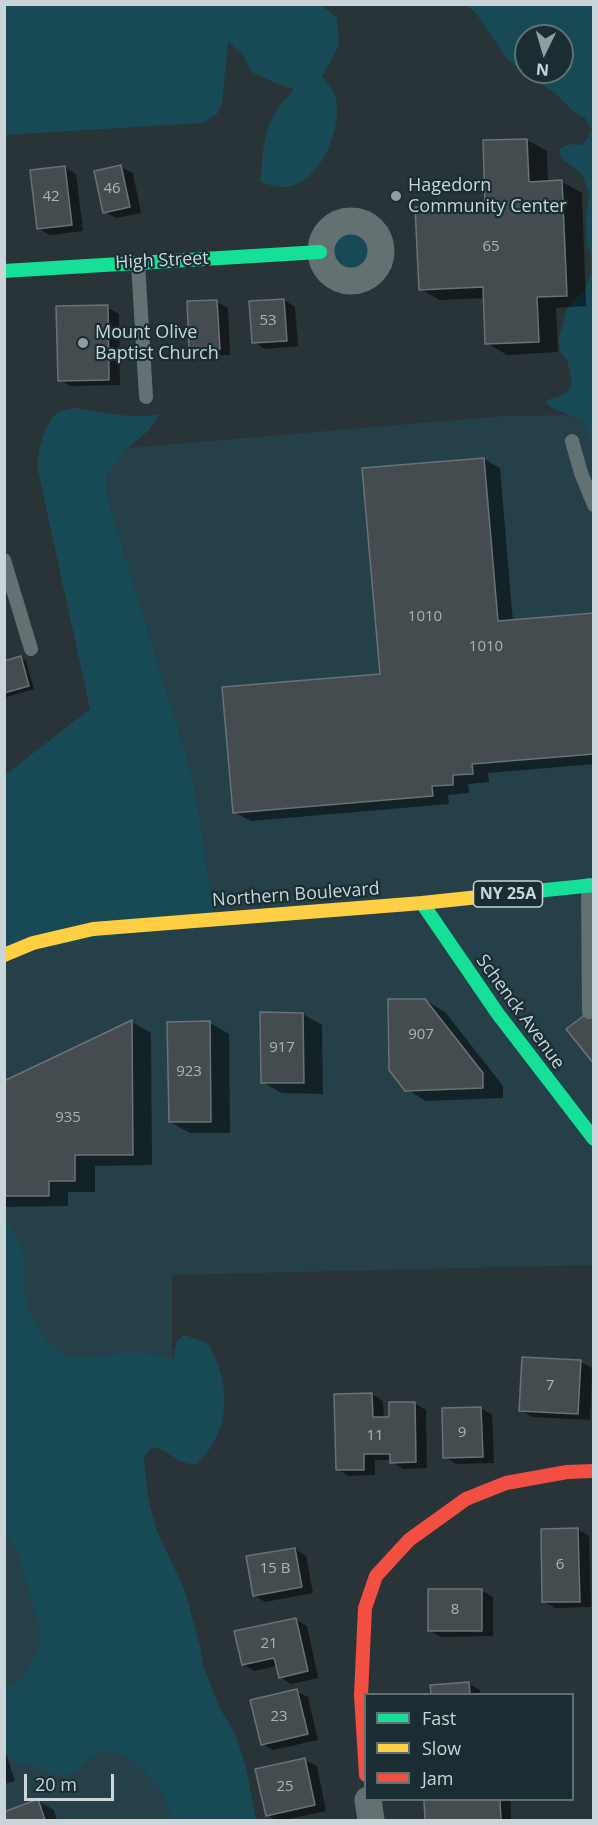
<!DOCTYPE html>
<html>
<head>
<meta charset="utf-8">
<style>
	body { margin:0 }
	#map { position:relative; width:598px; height:1825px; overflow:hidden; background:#283437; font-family:"Open Sans",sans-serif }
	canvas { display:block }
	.frame { position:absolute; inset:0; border:6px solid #c9d5d9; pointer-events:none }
	.legend { position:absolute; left:364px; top:1693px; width:210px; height:108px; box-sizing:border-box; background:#192d33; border:2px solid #5f7075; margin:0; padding:8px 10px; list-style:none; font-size:18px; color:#c9d5d9 }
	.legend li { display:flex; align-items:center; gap:12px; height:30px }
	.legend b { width:30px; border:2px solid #5f7075 }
	.north { position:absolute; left:514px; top:24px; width:60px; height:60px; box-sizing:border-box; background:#192d33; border:2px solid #5f7075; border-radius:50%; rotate:185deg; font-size:16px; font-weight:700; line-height:24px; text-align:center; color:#c9d5d9 }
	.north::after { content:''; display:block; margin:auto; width:21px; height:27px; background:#919da0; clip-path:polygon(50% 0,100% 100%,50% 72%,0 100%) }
	.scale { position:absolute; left:24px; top:1774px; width:90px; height:27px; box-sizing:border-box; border:3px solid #c9d5d9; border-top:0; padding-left:8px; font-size:18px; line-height:21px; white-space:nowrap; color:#c9d5d9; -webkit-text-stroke:4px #192d33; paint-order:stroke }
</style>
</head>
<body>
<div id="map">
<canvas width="598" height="1825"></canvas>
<div class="frame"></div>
<ul class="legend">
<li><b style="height:8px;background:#16e098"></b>Fast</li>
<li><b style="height:8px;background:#ffcf43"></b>Slow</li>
<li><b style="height:8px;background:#f24e42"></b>Jam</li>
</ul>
<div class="north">N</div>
<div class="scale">20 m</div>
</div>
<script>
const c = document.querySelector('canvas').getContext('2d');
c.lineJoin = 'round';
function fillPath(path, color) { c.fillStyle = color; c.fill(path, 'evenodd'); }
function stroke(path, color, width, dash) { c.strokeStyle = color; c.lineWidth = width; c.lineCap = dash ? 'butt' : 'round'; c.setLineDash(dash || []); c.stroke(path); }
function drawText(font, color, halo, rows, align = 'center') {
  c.font = font + ' "Open Sans",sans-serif'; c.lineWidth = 4.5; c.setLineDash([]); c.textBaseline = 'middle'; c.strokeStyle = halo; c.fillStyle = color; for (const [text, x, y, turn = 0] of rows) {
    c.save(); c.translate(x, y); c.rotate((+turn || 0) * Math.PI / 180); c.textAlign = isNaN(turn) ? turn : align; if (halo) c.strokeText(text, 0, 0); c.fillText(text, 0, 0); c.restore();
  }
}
fillPath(new Path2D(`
	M565,415l17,6 11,22 1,23 -1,799 -421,10v86h-120l127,459h-174l-1,-865 211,-36 -22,-141 -85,-278 -2,-24 22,-28 375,-32z`), '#254048');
fillPath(new Path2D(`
	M321,5l16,13 2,26 -8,17 -9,15c5,7 13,15 14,24 6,29 -15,81 -48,87 -9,1 -19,-2 -28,-5 3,-20 2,-44 11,-62 6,-12 15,-21 23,-31l-19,-6 -23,-11 -10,-18 -14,-12 -6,61 -5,11 -15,9 -197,12v-130z
	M465,5h128v461v-23l-11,-22 -30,-13 -7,-6 5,-3 9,-2 9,-6 4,-10 -5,-21 -7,-8 -1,-14 7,-27 7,-11 12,-10 6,-18v-17l-4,-11 -1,-25 3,-26 -7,-19 -21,-16 -2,-8c18,-15 20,8 33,-20l-7,-12 -12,-7 -18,-18 -30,-19 -17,-14 -33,-48zM526,36h36v36h-36z
	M327 249a23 23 0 1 1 46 0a23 23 0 1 1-46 0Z
	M75,408c31,4 54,12 85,6l-12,17 -20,17 -22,28 2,24 85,278 22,141 -210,36v-180l85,-66 -53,-243c3,-18 5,-40 20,-53 5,-3 12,-4 18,-5z
	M5,1223c4,3 6,6 9,10 16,25 7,36 11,62 2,20 20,50 39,59 17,8 41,1 59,-1 17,-1 33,1 49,8l5,-20 7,-6 24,8c23,42 24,86 -11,121 -24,1 -24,-14 -45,-17l-8,10 4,40 8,32 29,62 15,55 3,19 16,42 16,26 11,34 10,53h-83c-4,-8 -6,-17 -11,-26 -10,-20 -41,-51 -66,-39 -10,4 -17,16 -27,19 -14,4 -28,-5 -41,-9 -11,-4 -15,-3 -23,-13v-63l12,-6 11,-13 11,-23v-23l-22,-73 -12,-19z`), '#184a56');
fillPath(new Path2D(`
	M527,140l20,11 1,31h14l20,11 4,113 -30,2 2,44 -51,3 -20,-12 -2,-45 -45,2 -20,-11 67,-83z
	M64,167l12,7 7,57 -33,4 -12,-7z
	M121,167l12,6 8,40 -25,5 -11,-6z
	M284,300l11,7 3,39 -33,3 -11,-7z
	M217,302l11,6 2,47h-28l-12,-6z
	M107,307l12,7 1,71 -49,1 -12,-6z
	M484,459l16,9 13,154 81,-7v149l-106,9 1,9 -21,2 1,9 -21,2 1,9 -198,17 -17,-9 148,-137z
	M21,658l5,3 8,28 -27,8 -3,-2v-33z
	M425,1000l20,12 58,74v12l-77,3 -20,-12z
	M303,1014l19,11 1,69 -41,-1 -20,-11z
	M132,1022l19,11 1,132 -57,1v26h-27v14l-64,1v-125z
	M210,1023l19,11 1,99h-40l-20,-11z
	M581,1362l11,6 -2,52 -58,-3 -11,-7z
	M372,1394l11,7 1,18 7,-1 23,-15 12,7 1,58 -24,1 -11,-7v-2h-17v15l-26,1 -12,-7z
	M481,1408l11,7 2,48 -38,1 -11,-7z
	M578,1529l11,7 2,71 -36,1 -11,-6z
	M295,1549l11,7 7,37 -48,9 -11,-7z
	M481,1590l12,7v39l-52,1 -11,-6z
	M295,1619l12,7 11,52 -27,6 -11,-7 -3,-11 -23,5 -11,-7z
	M469,1684l11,6v4h-48v-8z
	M296,1691l12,6 10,43 -45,10 -11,-6z
	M4,1755l3,1 8,25 -11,3z
	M305,1760l12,6 9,45 -41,9h-9l-9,-5z
	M425,1800h86v20h-85z
	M38,1801l16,9 3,10h-53v-6z`), '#0007');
const building = new Path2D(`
	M527,139l2,43 33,-2 5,116 -30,1 2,45 -54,2 -2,-57 -64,3 -4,-83 70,-3 -2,-64z
	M121,165l9,42 -27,6 -9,-42z
	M65,166l7,59 -35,4 -7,-59z
	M284,299l3,42 -35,2 -3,-42z
	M217,300l3,49 -31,1 -2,-49z
	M108,305l1,75 -51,1 -2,-75z
	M484,458l14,163 96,-8v141l-122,10 1,10 -20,1v10l-21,1 1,10 -200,17 -11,-126 158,-13 -18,-206z
	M21,656l8,30 -25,7v-32z
	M388,999h37l58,74v15l-78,3 -16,-21z
	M594,1008v56l-28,-35z
	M260,1012l43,1 1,70h-43z
	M132,1020l1,135h-58v26h-26v15h-45v-115z
	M210,1021l1,101h-42l-2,-100z
	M522,1357l59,3 -3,54 -59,-3z
	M372,1393l1,24h16v-15h26l1,60 -26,1v-9h-26v16h-28l-2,-76z
	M481,1407l2,50 -40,1 -1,-50z
	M578,1528l2,74h-38l-1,-73z
	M295,1548l7,39 -49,9 -7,-40z
	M428,1589h54v42h-54z
	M296,1618l12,53 -29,7 -5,-20 -32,7 -8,-34z
	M469,1682l1,12h-39l-1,-9z
	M297,1689l11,45 -47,11 -11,-45z
	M305,1758l10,47 -49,11 -11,-47z
	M38,1799l7,21h-41v-8z
	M424,1800h76l1,20h-76z`);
fillPath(building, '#444c50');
stroke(building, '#697276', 1.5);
stroke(new Path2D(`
	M138,263l8,134
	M572,441l9,32 13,32
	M4,560l27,89
	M588,885l1,127`), '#647172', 14);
stroke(new Path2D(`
	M321 251a30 30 0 1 1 60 0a30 30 0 1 1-60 0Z
	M368,1800l3,20`), '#647172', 27);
stroke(new Path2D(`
	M4,271l316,-19
	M488,896l106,-11
	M422,903l76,111 96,125`), '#16e098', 14);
stroke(new Path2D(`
	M4,955l29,-12 60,-14 329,-26 66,-7`), '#ffcf43', 14);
stroke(new Path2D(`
	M366,1775l-5,-80 4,-87 11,-32 33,-36 57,-41 40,-16 61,-11 27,-1`), '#f24e42', 14);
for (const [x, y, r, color] of [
	[396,196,6,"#919da0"],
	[83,343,6,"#919da0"]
]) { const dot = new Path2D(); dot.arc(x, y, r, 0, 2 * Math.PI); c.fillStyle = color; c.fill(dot); stroke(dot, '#192d33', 2); }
drawText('15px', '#a8b3b7', null, [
	["46",112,189],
	["42",51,197],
	["65",491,247],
	["53",268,321],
	["1010",425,617],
	["1010",486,647],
	["907",421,1035],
	["917",282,1048],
	["923",189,1072],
	["935",68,1118],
	["7",550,1386],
	["9",462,1433],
	["11",375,1436],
	["6",560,1565],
	["15 B",275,1569],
	["8",455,1610],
	["21",269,1644],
	["23",279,1717],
	["25",285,1787]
]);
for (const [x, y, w] of [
	[508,894,69]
]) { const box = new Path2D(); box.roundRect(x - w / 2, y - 13, w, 26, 4.5); c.fillStyle = '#192d33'; c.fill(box); stroke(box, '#c9d5d9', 1.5); }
drawText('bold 16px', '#c9d5d9', null, [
	["NY 25A",508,894]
]);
drawText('18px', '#c9d5d9', '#192d33', [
	["Hagedorn",408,186],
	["Community Center",408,207],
	["Mount Olive",95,333],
	["Baptist Church",95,354]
], 'left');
drawText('18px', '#c9d5d9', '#192d33', [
	["High Street",162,261,-3],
	["Northern Boulevard",296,895,-4],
	["Schenck Avenue",520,1012,54]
]);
</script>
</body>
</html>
